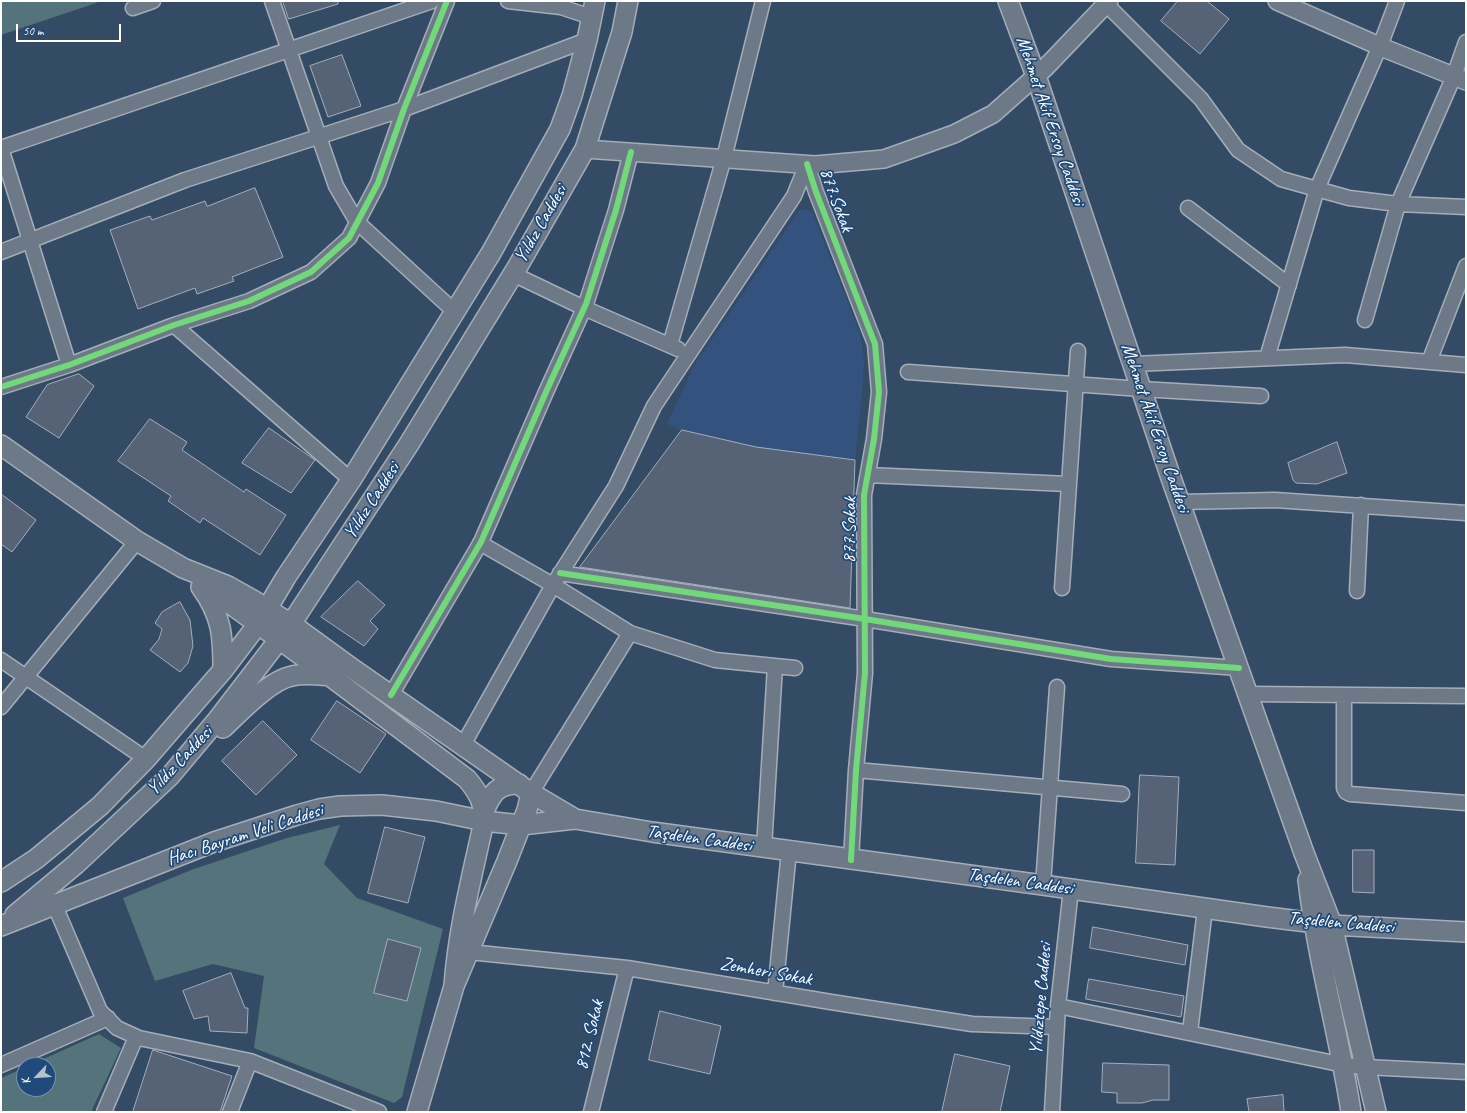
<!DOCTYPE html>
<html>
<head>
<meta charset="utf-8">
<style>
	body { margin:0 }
	#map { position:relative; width:1467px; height:1113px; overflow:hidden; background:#344b65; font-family:Caveat,sans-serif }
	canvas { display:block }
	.frame { position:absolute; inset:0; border:2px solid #fff; pointer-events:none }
	.north { position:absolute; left:16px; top:1057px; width:40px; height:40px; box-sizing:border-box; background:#1f4a7a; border:1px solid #7992af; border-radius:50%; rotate:245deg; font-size:11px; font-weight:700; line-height:16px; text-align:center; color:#fff }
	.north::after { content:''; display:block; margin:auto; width:14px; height:18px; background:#b8c0c9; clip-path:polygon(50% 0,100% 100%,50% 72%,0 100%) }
	.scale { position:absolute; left:16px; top:24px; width:105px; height:18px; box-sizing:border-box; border:2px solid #fff; border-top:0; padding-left:5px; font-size:12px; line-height:14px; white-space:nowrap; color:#fff; -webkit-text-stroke:3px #1f4a7a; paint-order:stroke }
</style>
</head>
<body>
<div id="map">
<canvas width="1467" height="1113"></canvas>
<div class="frame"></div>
<div class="north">K</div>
<div class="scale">50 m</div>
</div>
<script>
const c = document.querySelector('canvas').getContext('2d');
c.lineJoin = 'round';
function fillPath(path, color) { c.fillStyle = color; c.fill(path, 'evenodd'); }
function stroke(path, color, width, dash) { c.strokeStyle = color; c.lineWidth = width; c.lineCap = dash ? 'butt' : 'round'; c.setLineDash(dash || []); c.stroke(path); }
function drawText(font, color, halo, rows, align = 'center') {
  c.font = font + ' Caveat,sans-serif'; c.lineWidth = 3.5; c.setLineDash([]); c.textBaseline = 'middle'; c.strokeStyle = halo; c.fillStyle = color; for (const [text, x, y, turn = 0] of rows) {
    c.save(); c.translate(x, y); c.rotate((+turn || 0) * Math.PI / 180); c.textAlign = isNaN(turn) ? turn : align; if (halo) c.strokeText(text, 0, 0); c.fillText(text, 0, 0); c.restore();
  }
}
fillPath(new Path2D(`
	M800,209l12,2 48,123 4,25 -2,36 -7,65 -99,-13 -74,-17 -15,-6 28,-60z`), '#33537e');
fillPath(new Path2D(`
	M1,1h101l-101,34z
	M340,825l-16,39 33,34 86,31 -41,168 -8,6 -140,-55 10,-72 -51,-12 -58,17 -32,-83 68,-28 96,-32z
	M99,1034l22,14 -30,64h-90v-34l23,-10v21h24v-24h-18z`), '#54737b');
const building = new Path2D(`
	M283,1h55v3l-49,15z
	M1178,1h29l22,18 -29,35 -39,-33z
	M342,55l19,51 -33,11 -18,-51z
	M255,188l28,69 -51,20 2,4 -37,13 -2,-6 -57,21 -28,-79 40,-14 2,4 53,-19 2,5z
	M79,374l15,12 -35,52 -33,-21 21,-32z
	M150,419l37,23 -5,8 62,42 2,-3 40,26 -26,40 -57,-37 -3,5 -32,-22 3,-5 -53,-35z
	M269,428l46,32 -24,33 -49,-30z
	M682,430l74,17 99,13 -5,148 -270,-41z
	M1337,442l10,31 -30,11 -21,-1 -3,-3 -5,-17z
	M1,494l35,26 -24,32 -11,-8z
	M358,581l27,24 -15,16 8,8 -14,17 -43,-29z
	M180,602l10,18 3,26 -5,17 -8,9 -30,-22 9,-11 3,-10 -7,-6 7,-11z
	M337,701l49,33 -26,39 -49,-33z
	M263,721l34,34 -41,40 -34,-34z
	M1140,775l39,2 -4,88 -39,-2z
	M385,827l40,10 -17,66 -40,-10z
	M1353,850h21v43l-21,-1z
	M1093,927l95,18 -3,20 -95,-17z
	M388,939l33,9 -14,53 -33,-8z
	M231,973l14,35h3l-1,25 -37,-2 -2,-15 -14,3 -11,-28z
	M1089,979l95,17 -3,21 -95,-18z
	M660,1011l61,15 -11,48 -61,-14z
	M153,1050l79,26 -12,36h-87z
	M955,1054l55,12 -10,46h-58z
	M1103,1063l66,2v35h-16l-11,3h-25v-10l-15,-1z
	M1283,1095l1,17h-35l-2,-13z`);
fillPath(building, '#566376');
stroke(building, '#a4aeba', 1);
const minor = new Path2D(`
	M272,1l64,185 21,36 97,89
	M508,1l53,6 30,10
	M1106,4l95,95 37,51 43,29 68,19 49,6 68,3
	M133,8l20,-7
	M1,148l431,-147
	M1,148l68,217
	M807,164l9,28 59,152 4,48 -5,47 -10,56 1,178 -9,97 -5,90
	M1188,208l101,77
	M1,252l184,-72 219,-71 183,-69
	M513,274l71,34 94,41
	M1365,320l33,-116 56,-128 12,-34
	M174,325l177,155
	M670,345l54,-187 39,-157
	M1267,358l50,-169 63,-143 17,-45
	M1429,362l37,-96
	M1133,364l212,-9 121,10
	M908,372l233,17 120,7
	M1,387l68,-22 105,-40 75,-24 62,-29 38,-34 29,-55 26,-74 43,-108
	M868,475l200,9
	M1180,502l95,-2 191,13
	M480,543l73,42 77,48 85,27 80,8
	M560,573l305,46 246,40 128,9
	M1062,588l16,-237
	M1357,591l4,-86
	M1,660l145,99
	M1248,694l218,2
	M391,695l90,-153 65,-150 40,-88 30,-94 15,-58
	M1344,695v93l2,4 4,2 116,9
	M1,707l136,-166
	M463,745l90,-160 63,-99 38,-80 140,-210 13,-32
	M856,770l266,24
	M531,793l99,-160
	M764,848l11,-182
	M1043,885l14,-198
	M55,906l45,105 17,17 22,10 111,23 129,51
	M469,952l158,16 204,34 141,22 85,3
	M775,993l14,-142
	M1058,1006l286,59 21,2 101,5
	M1190,1032l15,-123
	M1,1065l107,-47
	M104,1112l32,-75
	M230,1112l20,-51
	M591,1112l36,-144
	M1052,1112l6,-106 13,-117`);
const tertiary = new Path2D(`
	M1277,1l109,48 80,32
	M585,149l230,16 69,-6 70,-25 39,-20 52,-46 64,-67`);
const secondary = new Path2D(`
	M1008,1l28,75 135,402 133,375 28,72 44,187
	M1,445l136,96 46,27 45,18 25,14 38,24 59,43 181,126 44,26 -54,6 -37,-4 -48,-10 -54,-6 -42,1 -21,3 -22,6 -83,27 -213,84
	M203,584l127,92 137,103c11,13 18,25 17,42 -12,55 -26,109 -30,165
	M201,587c21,29 22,49 22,83
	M223,728c17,-16 47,-48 69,-52 13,-3 25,-1 38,0
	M484,811c8,-18 13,-27 35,-27
	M575,819l77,13 391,53 224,32 65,8 134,7
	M1308,880c9,78 31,154 43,232
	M1,882l35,-23 64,-53 46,-47 77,-89 35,-46 28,-47 65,-97 140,-227 69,-124 12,-33 15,-56 8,-39
	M15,915l61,-51 94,-88 48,-57 73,-95 118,-180 109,-178 67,-117 37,-117 6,-31
	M417,1112l37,-126 53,-125 20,-51 4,-17`);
stroke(minor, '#a4aeba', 17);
stroke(tertiary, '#a4aeba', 20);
stroke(secondary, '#a4aeba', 22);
stroke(minor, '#6d7986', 14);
stroke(tertiary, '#6d7986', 17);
stroke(secondary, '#6d7986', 19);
stroke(new Path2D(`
	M807,164l9,28 59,152 4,48 -5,47 -10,56 1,178 -9,97 -5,90
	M1,387l68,-22 105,-40 75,-24 62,-29 38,-34 29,-55 26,-74 43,-108
	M560,573l305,46 246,40 128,9
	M391,695l90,-153 65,-150 40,-88 30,-94 15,-58`), '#71d979', 6);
drawText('19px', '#fff', '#1f4a7a', [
	["Mehmet Akif Ersoy Caddesi",1050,121,71],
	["877.Sokak",836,200,70],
	["Yıldız Caddesi",541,224,-60],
	["Mehmet Akif Ersoy Caddesi",1155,428,71],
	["Yıldız Caddesi",372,501,-57],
	["877.Sokak",850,530,-89],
	["Yıldız Caddesi",180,761,-47],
	["Hacı Bayram Veli Caddesi",245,835,-18],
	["Taşdelen Caddesi",699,839,8],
	["Taşdelen Caddesi",1020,882,8],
	["Taşdelen Caddesi",1341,923,5],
	["Zemheri Sokak",766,972,10],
	["Yıldıztepe Caddesi",1041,999,-85],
	["812. Sokak",590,1035,-76]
]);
</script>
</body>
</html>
